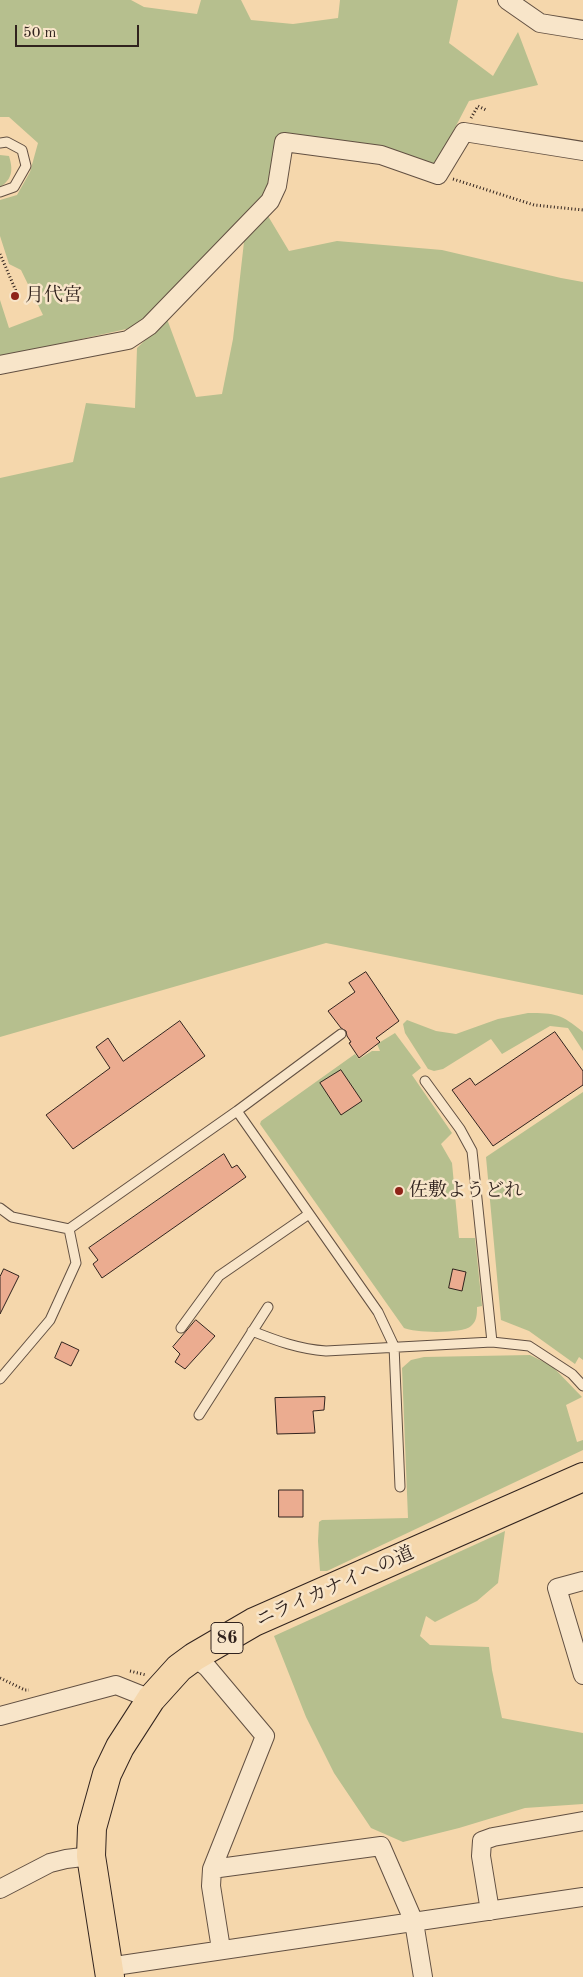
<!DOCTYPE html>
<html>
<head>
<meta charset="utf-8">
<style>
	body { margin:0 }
	#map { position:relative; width:583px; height:1977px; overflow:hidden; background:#f5d7ac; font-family:"Old Standard TT",serif }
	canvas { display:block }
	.scale { position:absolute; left:15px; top:25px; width:124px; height:22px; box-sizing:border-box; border:2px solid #31231e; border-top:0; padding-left:6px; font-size:15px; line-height:18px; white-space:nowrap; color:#31231e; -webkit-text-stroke:4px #f8e5c9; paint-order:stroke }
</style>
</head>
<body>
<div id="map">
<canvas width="583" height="1977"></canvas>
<div class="scale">50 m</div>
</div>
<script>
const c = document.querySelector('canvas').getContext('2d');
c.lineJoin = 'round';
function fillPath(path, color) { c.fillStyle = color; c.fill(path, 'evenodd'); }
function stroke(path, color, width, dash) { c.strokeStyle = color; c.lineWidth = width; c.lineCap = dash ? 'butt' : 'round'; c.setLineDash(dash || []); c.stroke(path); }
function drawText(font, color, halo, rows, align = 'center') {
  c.font = font + ' "Old Standard TT","Noto Serif JP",serif'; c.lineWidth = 5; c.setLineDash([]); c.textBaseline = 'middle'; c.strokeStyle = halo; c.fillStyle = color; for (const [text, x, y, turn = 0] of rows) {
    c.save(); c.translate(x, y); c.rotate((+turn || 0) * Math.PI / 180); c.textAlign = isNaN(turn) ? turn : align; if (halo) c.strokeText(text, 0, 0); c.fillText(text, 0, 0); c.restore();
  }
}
fillPath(new Path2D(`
	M0,0h131l13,7 53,7 4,-14h40l10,20 42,4 45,-6 2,-18h118l-9,43 44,33 25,-44 20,53 -69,16 -34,65 -49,-16 -108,-15 -9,51 -10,15 30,50 48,-10 105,9 119,28 22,4v713l-257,-52 -326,94v-559l73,-16 13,-59 49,5 2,-60 30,-29 29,78 26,-3 11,-55 11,-97 -11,-13 -87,90 -15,9 -131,29v-57l9,28 34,-13 -22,-45 -12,-6 -9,-28v-36l17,-5 13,-23 8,-29 -29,-26h-9z
	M0,155l9,1c4,13 4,23 -9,31z
	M528,1013c28,0 33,1 55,19v19l-15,-23 -18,-2 -48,28 -11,-15 -48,30 -9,2 -6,-2 -23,-36 -2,-9 4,-4 29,11 20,3 42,-15z
	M395,1033l26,35 -9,7 40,58 -11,11 11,19 7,75h16l7,68 -5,1c0,7 0,14 -6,19 -8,8 -57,7 -67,2l-144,-204 1,-3 94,-67 4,5 13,-8h8l-3,-7z
	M583,1092v268l-4,-3 -4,7 -46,-33 -28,-11 -15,-163z
	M530,1355l22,11 30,31 -16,8 11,37 6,-2v10l-256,121h-7l-2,-30 1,-19 3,-2 86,-2 -6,-150 9,-8 13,-3z
	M505,1531l-7,52 -21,18 -42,21 -9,-6 -6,20 10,9 59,2 3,23 10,48 81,15v71l-58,4 -66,20 -56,14 -32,-14 -37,-55 -28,-56 -32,-81z`), '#b6bf8e');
const building = new Path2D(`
	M366,972l33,49 -23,17 4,4 -21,16 -10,-15 2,-1 -4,-6 -1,-5 -5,-3 -13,-17 27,-19 -6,-9z
	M180,1021l25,35 -132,93 -27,-34 64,-47 -14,-21 12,-9 15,23z
	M555,1032l28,39v14l-90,61 -41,-56 18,-12 5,7z
	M341,1070l21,31 -21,14 -21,-32z
	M224,1154l8,14 5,-3 9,12 -144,101 -9,-14 5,-4 -9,-12z
	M4,1269l15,7 -19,38v-37z
	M453,1269l13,3 -4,19 -13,-3z
	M196,1320l19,16 -30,33 -10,-7 5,-8 -7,-7z
	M62,1342l17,8 -8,16 -16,-8z
	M325,1397l-1,13 -11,1 2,22 -38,1 -2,-36z
	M279,1490h24v27h-24z`);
fillPath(building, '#ebac90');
stroke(building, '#31231e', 1);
const lane = new Path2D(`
	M0,143l7,-1 15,8 4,16 -12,21 -14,5
	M425,1081l35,48 12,22 20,191
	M237,1111l141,201 16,34 6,141
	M0,1208l12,9 57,12 168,-118 104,-77
	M181,1328l38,-52 90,-62
	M252,1331c25,10 47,18 74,20l166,-9 37,4 43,28 11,12
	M0,1379l50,-59 26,-57 -7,-34
	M199,1415l69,-108`);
const street = new Path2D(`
	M507,0l33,23 43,7
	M0,365l128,-25 21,-14 121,-125 7,-15 7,-44 97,13 57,20 26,-43 119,19
	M583,1581l-26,7 26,87
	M194,1657l13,10 58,69 -53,133 -1,17 10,63
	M0,1716l116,-31 35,14
	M212,1869l169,-23 33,76 9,55
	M0,1889l50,-26 16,-4 25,-3
	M490,1911l-9,-55 1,-15 11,-4 90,-16
	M108,1967l475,-70`);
const primary = new Path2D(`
	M110,1977l-19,-121 1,-28 15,-54 13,-27 31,-48 28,-31 15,-11 60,-35 329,-145`);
stroke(lane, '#625042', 11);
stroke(street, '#625042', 20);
stroke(primary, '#31231e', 30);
stroke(new Path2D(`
	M471,118l7,-12 8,4
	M453,179l81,26 49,5
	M0,254l16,37
	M130,1671l16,4
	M0,1678l25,12h4`), '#31231e', 3, [1, 2.5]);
stroke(lane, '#f8e5c9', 9);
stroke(street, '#f8e5c9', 18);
stroke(primary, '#f5d7ac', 28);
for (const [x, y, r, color] of [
	[15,296,5,"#8f2418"],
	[399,1191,5,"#8f2418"]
]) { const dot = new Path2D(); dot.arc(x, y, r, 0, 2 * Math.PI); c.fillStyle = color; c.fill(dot); stroke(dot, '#f8e5c9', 2); }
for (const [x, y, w] of [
	[227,1638,32]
]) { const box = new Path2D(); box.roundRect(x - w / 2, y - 15.5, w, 31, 4); c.fillStyle = '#f8e5c9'; c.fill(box); stroke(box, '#31231e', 1); }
drawText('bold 18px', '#31231e', null, [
	["86",227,1638]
]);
drawText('19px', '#31231e', '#f8e5c9', [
	["月代宮",25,296],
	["佐敷ようどれ",409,1191]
], 'left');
drawText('19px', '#31231e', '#f8e5c9', [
	["ニライカナイへの道",335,1587,-24]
]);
</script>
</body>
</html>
